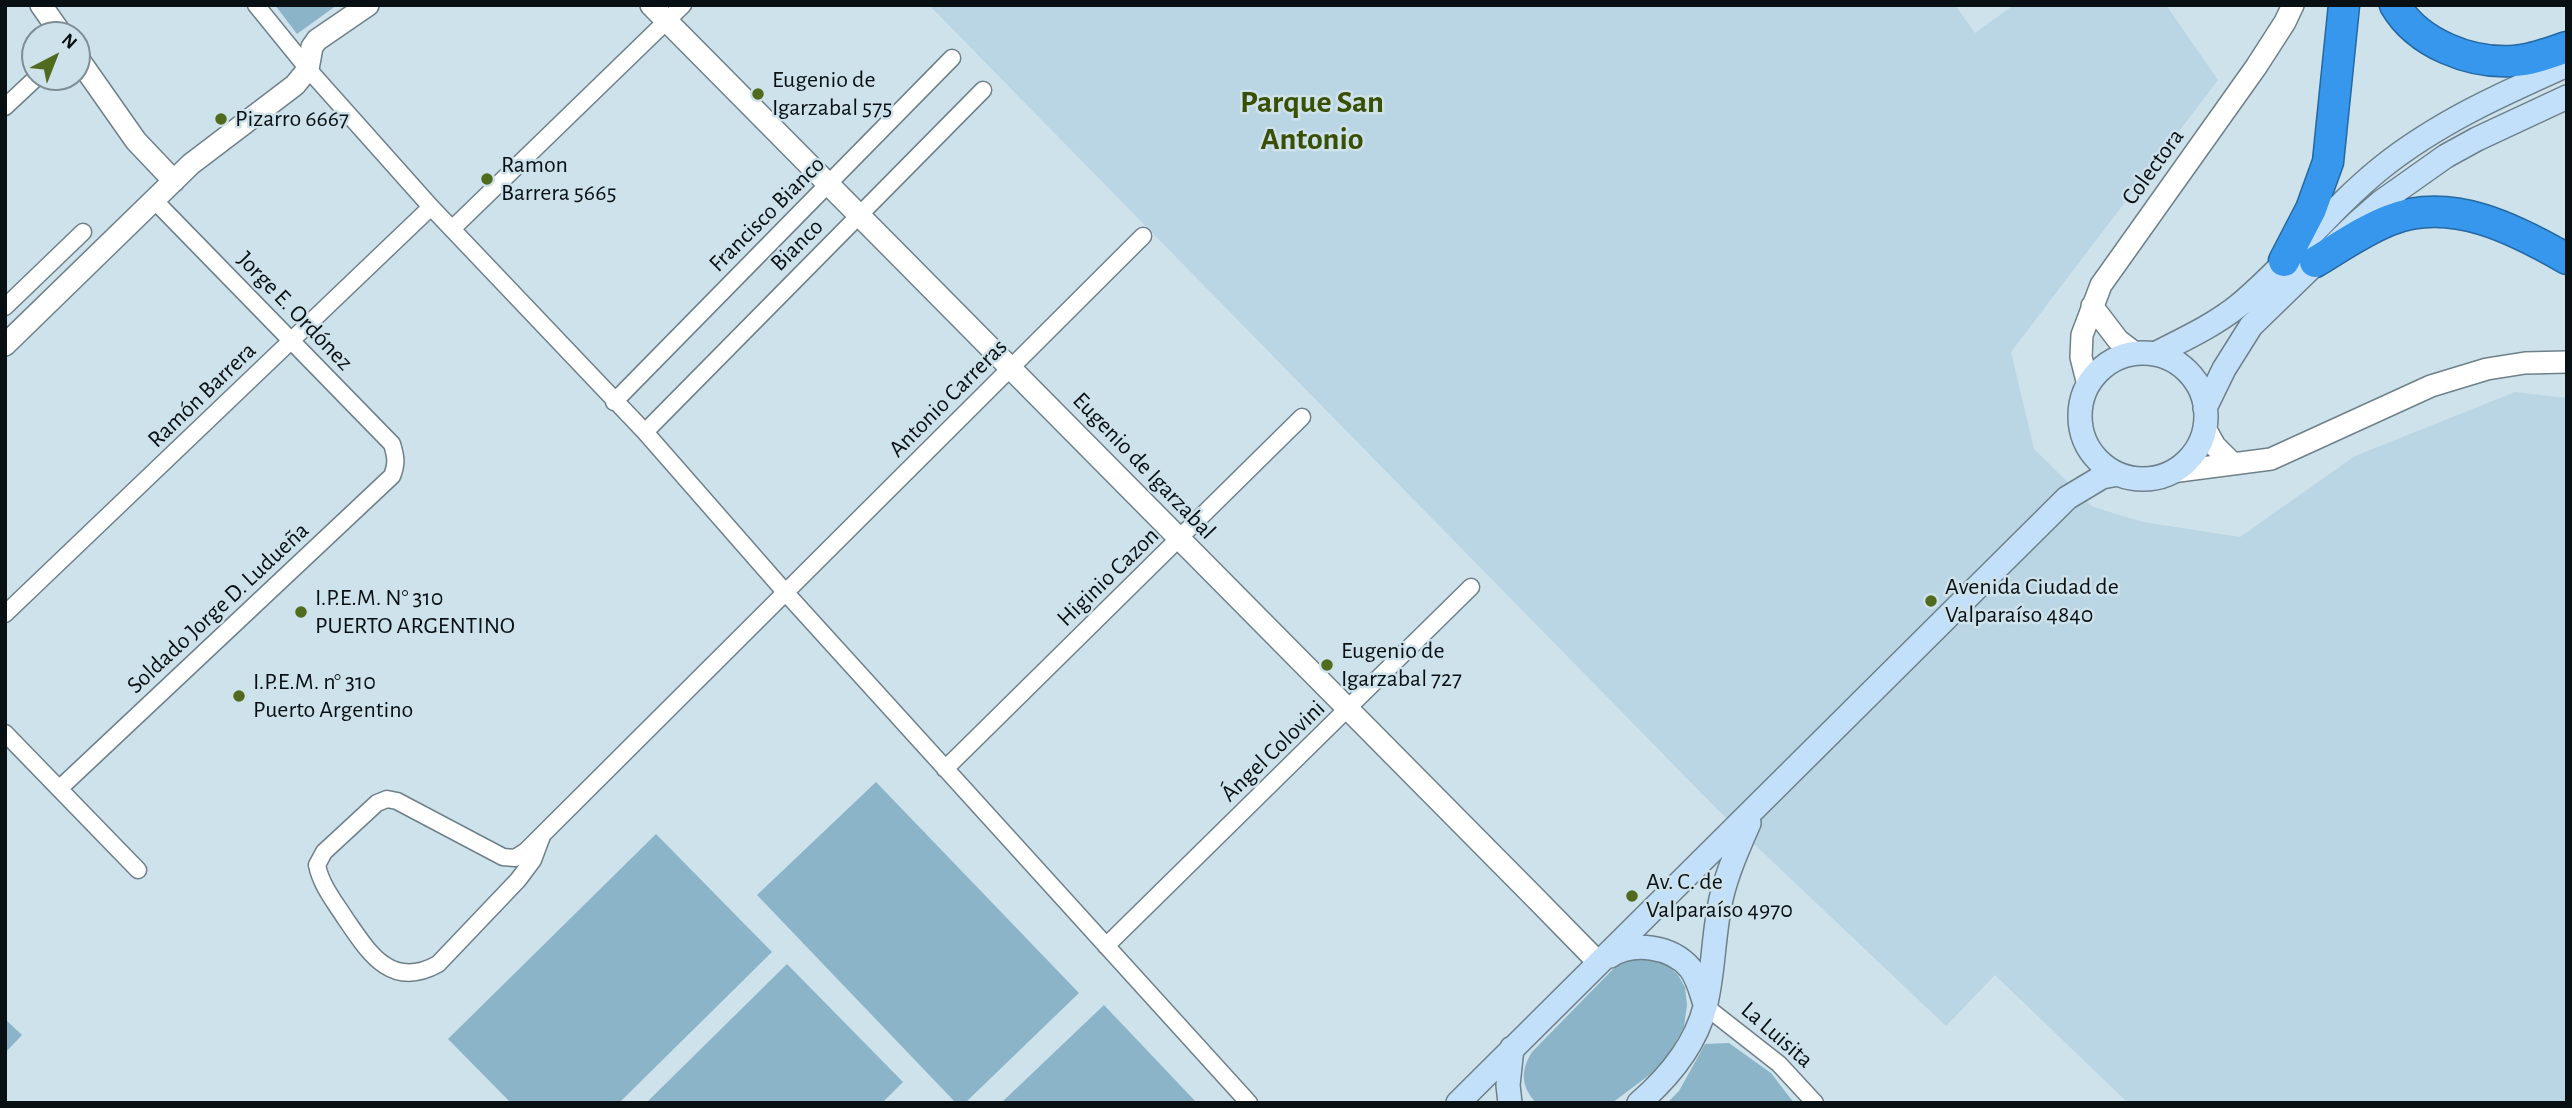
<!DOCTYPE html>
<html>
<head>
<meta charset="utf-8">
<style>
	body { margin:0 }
	#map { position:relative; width:2572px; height:1108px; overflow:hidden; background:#cee2eb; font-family:"Alegreya Sans",sans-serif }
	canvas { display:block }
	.frame { position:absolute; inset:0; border:7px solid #091013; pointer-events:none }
	.north { position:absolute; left:21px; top:21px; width:70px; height:70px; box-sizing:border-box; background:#cee2eb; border:2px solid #7f8e95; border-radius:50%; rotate:42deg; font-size:19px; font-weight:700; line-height:28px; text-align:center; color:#091013 }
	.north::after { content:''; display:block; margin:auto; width:24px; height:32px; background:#506b1e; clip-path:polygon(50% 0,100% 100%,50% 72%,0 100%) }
</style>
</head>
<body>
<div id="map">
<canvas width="2572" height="1108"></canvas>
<div class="frame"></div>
<div class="north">N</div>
</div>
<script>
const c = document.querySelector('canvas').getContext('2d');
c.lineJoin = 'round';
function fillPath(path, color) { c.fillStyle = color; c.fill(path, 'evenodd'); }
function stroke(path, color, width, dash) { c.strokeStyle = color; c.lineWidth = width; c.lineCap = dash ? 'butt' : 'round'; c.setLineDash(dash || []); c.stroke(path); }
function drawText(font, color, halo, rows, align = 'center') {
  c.font = font + ' "Alegreya Sans",sans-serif'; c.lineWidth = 5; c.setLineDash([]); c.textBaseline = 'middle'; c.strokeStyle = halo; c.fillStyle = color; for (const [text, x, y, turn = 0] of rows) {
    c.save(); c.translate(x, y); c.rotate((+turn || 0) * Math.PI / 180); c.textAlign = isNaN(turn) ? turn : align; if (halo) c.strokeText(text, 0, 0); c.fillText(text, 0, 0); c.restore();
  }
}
fillPath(new Path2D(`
	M929,5h1026l20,28 39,-28h152l52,75 -207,272 23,97 59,58 50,15 97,15 115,-81 160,-64 52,6v705h-439l-133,-128 -49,51 -231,-219z`), '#bad5e3');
fillPath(new Path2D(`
	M275,5h62l-40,29z
	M876,782l203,211 -114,110h-9l-199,-208z
	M656,834l116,118 -153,151h-108l-63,-64z
	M1642,956l23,7 13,12 7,12 2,18 -3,22 -16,28 -16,18 -40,30h-76c-15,-17 -16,-32 -4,-51l83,-85z
	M787,964l116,118 -21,21h-236z
	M1104,1005l93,98h-196z
	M5,1019l17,16 -17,18z
	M1729,1043l42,30 23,30h-127l12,-12 26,-47z`), '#8cb4c8');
const minor = new Path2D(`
	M256,5l52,64 123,138 214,225 141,161 463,510
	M5,107l32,-30
	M452,229l231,-224
	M5,307l78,-75
	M614,402l338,-344
	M645,432l338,-342
	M5,614l426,-407
	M5,733l133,137
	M945,769l357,-352
	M60,788l332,-312c5,-12 4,-19 0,-32l-237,-243
	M542,836l-9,24 -15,20 -80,84c-47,26 -69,-11 -93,-46 -11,-17 -24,-33 -28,-53l7,-13 53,-49 10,-4 10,2 106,56 12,1 11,-7 617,-615
	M1106,946l365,-359
	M1705,1006l74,58 36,39`);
const tertiary = new Path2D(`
	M41,5l21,30
	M651,5c316,320 634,637 948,958
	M77,57l59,84 38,40
	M2092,306l26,34 17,13
	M5,345l186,-181 104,-79 13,-16 4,-22 5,-7 51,-35
	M2088,385l-7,-28 1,-22 19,-50 155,-218 29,-45 8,-17
	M2205,428l10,18 17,17
	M2171,472l100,-13 160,-73 56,-17 38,-6 42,-1`);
const secondary = new Path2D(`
	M2080 416a63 63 0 1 1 126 0a63 63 0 1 1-126 0Z
	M2155,354c29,-15 58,-28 83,-48 51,-42 91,-96 143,-138 56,-45 121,-74 186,-103
	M2205,408l19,-39 27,-43 106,-103 24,-21 65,-46 31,-17 90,-42
	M1610,956c23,-15 61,-10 80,12 8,10 11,24 15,36
	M1458,1103l609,-605 35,-21 16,-3
	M1510,1103l-2,-18 4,-37
	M1639,1103c30,-26 56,-57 66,-96 9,-35 8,-73 16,-108 6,-26 17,-51 28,-76`);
const motorway = new Path2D(`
	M2395,5c23,39 76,59 119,56 18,-1 35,-8 53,-14
	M2284,261l27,-52 17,-47 16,-157
	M2315,262c25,-15 49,-32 75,-42 61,-24 125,9 177,39`);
stroke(minor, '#6e8089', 19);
stroke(tertiary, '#6e8089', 24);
stroke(secondary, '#6e8089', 26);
stroke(motorway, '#2668a1', 33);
stroke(minor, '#fff', 16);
stroke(tertiary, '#fff', 21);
stroke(secondary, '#c3e0fa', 23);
stroke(motorway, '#3697ed', 30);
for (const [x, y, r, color] of [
	[758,94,7,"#506b1e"],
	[221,119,7,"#506b1e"],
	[487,179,7,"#506b1e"],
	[1931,601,7,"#506b1e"],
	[301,612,7,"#506b1e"],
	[1327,665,7,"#506b1e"],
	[239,696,7,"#506b1e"],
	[1632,896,7,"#506b1e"]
]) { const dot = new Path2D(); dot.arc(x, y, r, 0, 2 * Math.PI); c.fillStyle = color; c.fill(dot); stroke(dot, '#cee2eb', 2.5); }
drawText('24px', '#091013', '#cee2eb', [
	["Eugenio de",772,80],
	["Igarzabal 575",772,108],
	["Pizarro 6667",235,119],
	["Ramon",501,165],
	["Barrera 5665",501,193],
	["Avenida Ciudad de",1945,587],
	["Valparaíso 4840",1945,615],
	["I.P.E.M. N° 310",315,598],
	["PUERTO ARGENTINO",315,626],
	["Eugenio de",1341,651],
	["Igarzabal 727",1341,679],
	["I.P.E.M. n° 310",253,682],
	["Puerto Argentino",253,710],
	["Av. C. de",1646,882],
	["Valparaíso 4970",1646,910]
], 'left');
drawText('24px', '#091013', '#cee2eb', [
	["Colectora",2153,167,-54],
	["Francisco Bianco",767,214,-45],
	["Bianco",797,245,-45],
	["Jorge E. Ordónez",295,311,46],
	["Ramón Barrera",202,395,-44],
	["Antonio Carreras",948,398,-45],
	["Eugenio de Igarzabal",1144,466,46],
	["Higinio Cazon",1108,577,-44],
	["Soldado Jorge D. Ludueña",218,608,-43],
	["Ángel Colovini",1273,751,-44],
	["La Luisita",1777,1035,41]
]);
drawText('bold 32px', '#395004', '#cee2eb', [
	["Parque San",1312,102],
	["Antonio",1312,139]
]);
</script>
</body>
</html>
